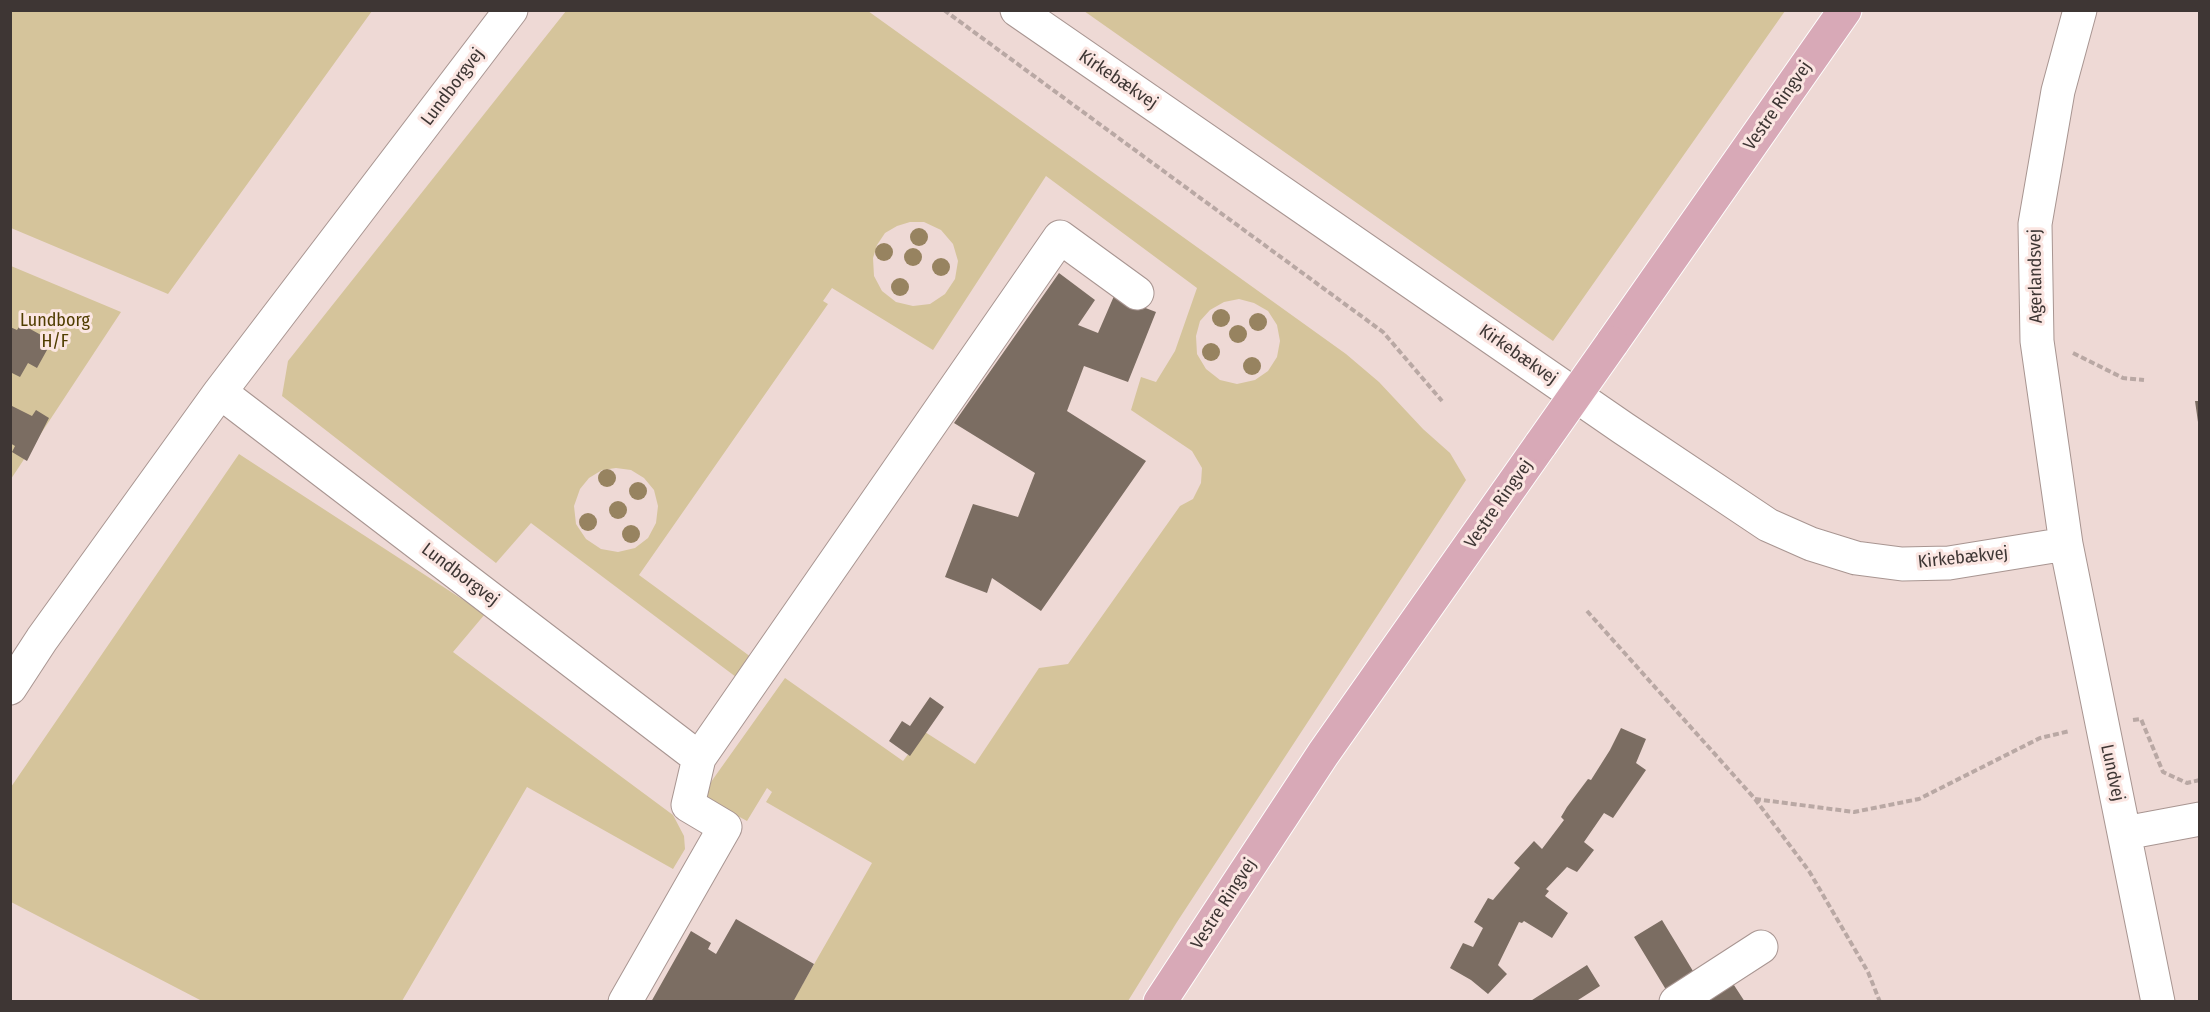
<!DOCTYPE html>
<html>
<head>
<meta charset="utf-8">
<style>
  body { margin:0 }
  #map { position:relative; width:2210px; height:1012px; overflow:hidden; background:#eed9d5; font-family:"Fira Sans Condensed",sans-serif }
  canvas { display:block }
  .frame { position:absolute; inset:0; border:12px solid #3e3634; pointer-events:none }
</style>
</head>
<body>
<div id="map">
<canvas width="2210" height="1012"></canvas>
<div class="frame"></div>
</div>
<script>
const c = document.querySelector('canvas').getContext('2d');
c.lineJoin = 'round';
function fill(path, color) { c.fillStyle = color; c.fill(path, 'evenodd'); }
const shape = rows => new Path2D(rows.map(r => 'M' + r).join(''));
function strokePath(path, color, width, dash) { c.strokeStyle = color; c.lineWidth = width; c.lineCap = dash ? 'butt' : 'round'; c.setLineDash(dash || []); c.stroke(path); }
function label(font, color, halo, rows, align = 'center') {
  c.font = font + ' "Fira Sans Condensed",sans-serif'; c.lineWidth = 6; c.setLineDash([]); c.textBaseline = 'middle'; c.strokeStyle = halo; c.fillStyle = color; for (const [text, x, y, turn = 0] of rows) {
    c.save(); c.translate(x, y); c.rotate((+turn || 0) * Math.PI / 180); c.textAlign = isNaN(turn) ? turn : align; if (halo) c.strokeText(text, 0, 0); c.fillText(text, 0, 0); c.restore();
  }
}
fill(shape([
  [10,11,11,10,372,11,168,294,11,228],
  [566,11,868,11,1346,354,1379,382,1423,429,1450,453,1466,480,1177,922,1128,1001,793,1001,872,863,766,802,772,792,767,788,747,821,701,796,785,678,903,761,925,732,975,764,1039,668,1068,664,1180,506,1193,499,1201,483,1202,468,1192,451,1131,410,1141,377,1156,382,1175,351,1197,288,1046,176,933,350,832,288,823,301,828,304,639,575,751,657,736,677,531,523,496,563,282,396,288,361],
  [910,222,924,222,941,230,953,244,958,261,955,279,945,294,930,304,913,306,896,302,882,291,874,276,873,258,877,245,885,233,897,226],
  [1239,299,1254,303,1268,311,1277,325,1280,341,1277,357,1268,371,1255,380,1237,384,1220,380,1206,369,1197,354,1196,336,1200,321,1210,310,1224,302],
  [616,468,631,470,644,478,654,490,658,506,656,523,648,538,635,548,618,552,601,549,586,539,576,524,574,506,580,489,589,478,602,470],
  [1084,11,1785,11,1553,341],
  [11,266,121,312,11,479],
  [239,454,485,614,453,652,673,815,684,836,685,849,673,869,527,787,402,1001,202,1001,11,902,11,787]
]), '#d5c49b');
fill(shape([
  [1059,273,1095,300,1078,325,1098,333,1114,296,1156,312,1128,382,1084,366,1067,411,1146,461,1041,611,992,578,987,593,945,577,973,504,1018,517,1035,473,954,423],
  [21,324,52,341,37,368,28,363,20,377,10,372,10,327,17,330],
  [2195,401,2200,401,2200,422,2198,422],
  [10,405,32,416,36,410,49,418,27,461,12,452,15,446,10,443],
  [930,697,944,707,910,756,889,741,902,721,910,726],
  [1621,728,1646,739,1636,763,1646,770,1613,818,1604,813,1584,842,1594,850,1577,872,1567,867,1546,889,1549,891,1545,896,1568,913,1552,938,1524,921,1522,923,1519,922,1498,965,1507,974,1488,994,1471,980,1450,968,1463,943,1473,947,1483,928,1474,922,1488,898,1493,900,1520,868,1514,863,1534,841,1542,849,1564,820,1561,817,1567,807,1588,779,1591,780,1610,750],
  [736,919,814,964,793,1002,651,1002,691,931,711,943,708,949,716,954],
  [1662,920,1696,976,1668,993,1634,937],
  [1587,965,1600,986,1575,1002,1529,1002],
  [1730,979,1745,1002,1697,1002]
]), '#7b6d62');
const minor = shape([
  [1017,10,1623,428,1768,525,1811,544,1856,558,1902,564,1949,563,2066,544],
  [2080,10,2058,91,2035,224,2037,341,2066,544,2158,1002],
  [220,392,699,758],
  [10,688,42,639,220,392,511,10],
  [2125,833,2200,819],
  [625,1002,725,827,688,805,699,758,1060,237,1137,293],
  [1676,1002,1761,947]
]);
const major = shape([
  [1612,343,1845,10],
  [1160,1002,1323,754,1541,444]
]);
strokePath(minor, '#a89591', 35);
strokePath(major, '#fff', 35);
strokePath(shape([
  [944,10,1383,332,1442,401],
  [2073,353,2123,378,2144,380],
  [1587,611,1755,799,1809,871,1868,972,1880,1002],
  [2133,720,2141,719,2163,772,2187,783,2200,780],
  [1755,799,1854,812,1919,799,2040,738,2070,731]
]), '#b9a8a4', 4, [6, 3]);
strokePath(minor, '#fff', 33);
strokePath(major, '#d8a9b7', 33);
const majorBridge = shape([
  [1541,444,1612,343]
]);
strokePath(majorBridge, '#fff', 35, []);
strokePath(majorBridge, '#d8a9b7', 33);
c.fillStyle = '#978360';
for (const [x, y] of [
  [919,237],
  [884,252],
  [913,257],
  [941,267],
  [900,287],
  [1221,318],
  [1258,322],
  [1238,334],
  [1211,352],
  [1252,366],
  [607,478],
  [638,491],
  [618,510],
  [588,522],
  [631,534]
]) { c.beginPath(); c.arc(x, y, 9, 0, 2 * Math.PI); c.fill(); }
label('18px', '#3e3634', '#fbe6e2', [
  ["Kirkebækvej",1118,80,34],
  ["Lundborgvej",453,87,-53],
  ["Vestre Ringvej",1778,106,-55],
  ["Agerlandsvej",2036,276,-91],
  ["Kirkebækvej",1518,355,35],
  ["Vestre Ringvej",1499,504,-55],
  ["Kirkebækvej",1963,558,-6],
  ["Lundborgvej",460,575,37],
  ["Lundvej",2112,773,78],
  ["Vestre Ringvej",1224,904,-57]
]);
label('18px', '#503d01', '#fbe6e2', [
  ["Lundborg",55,321],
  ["H/F",55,342]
]);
</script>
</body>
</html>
